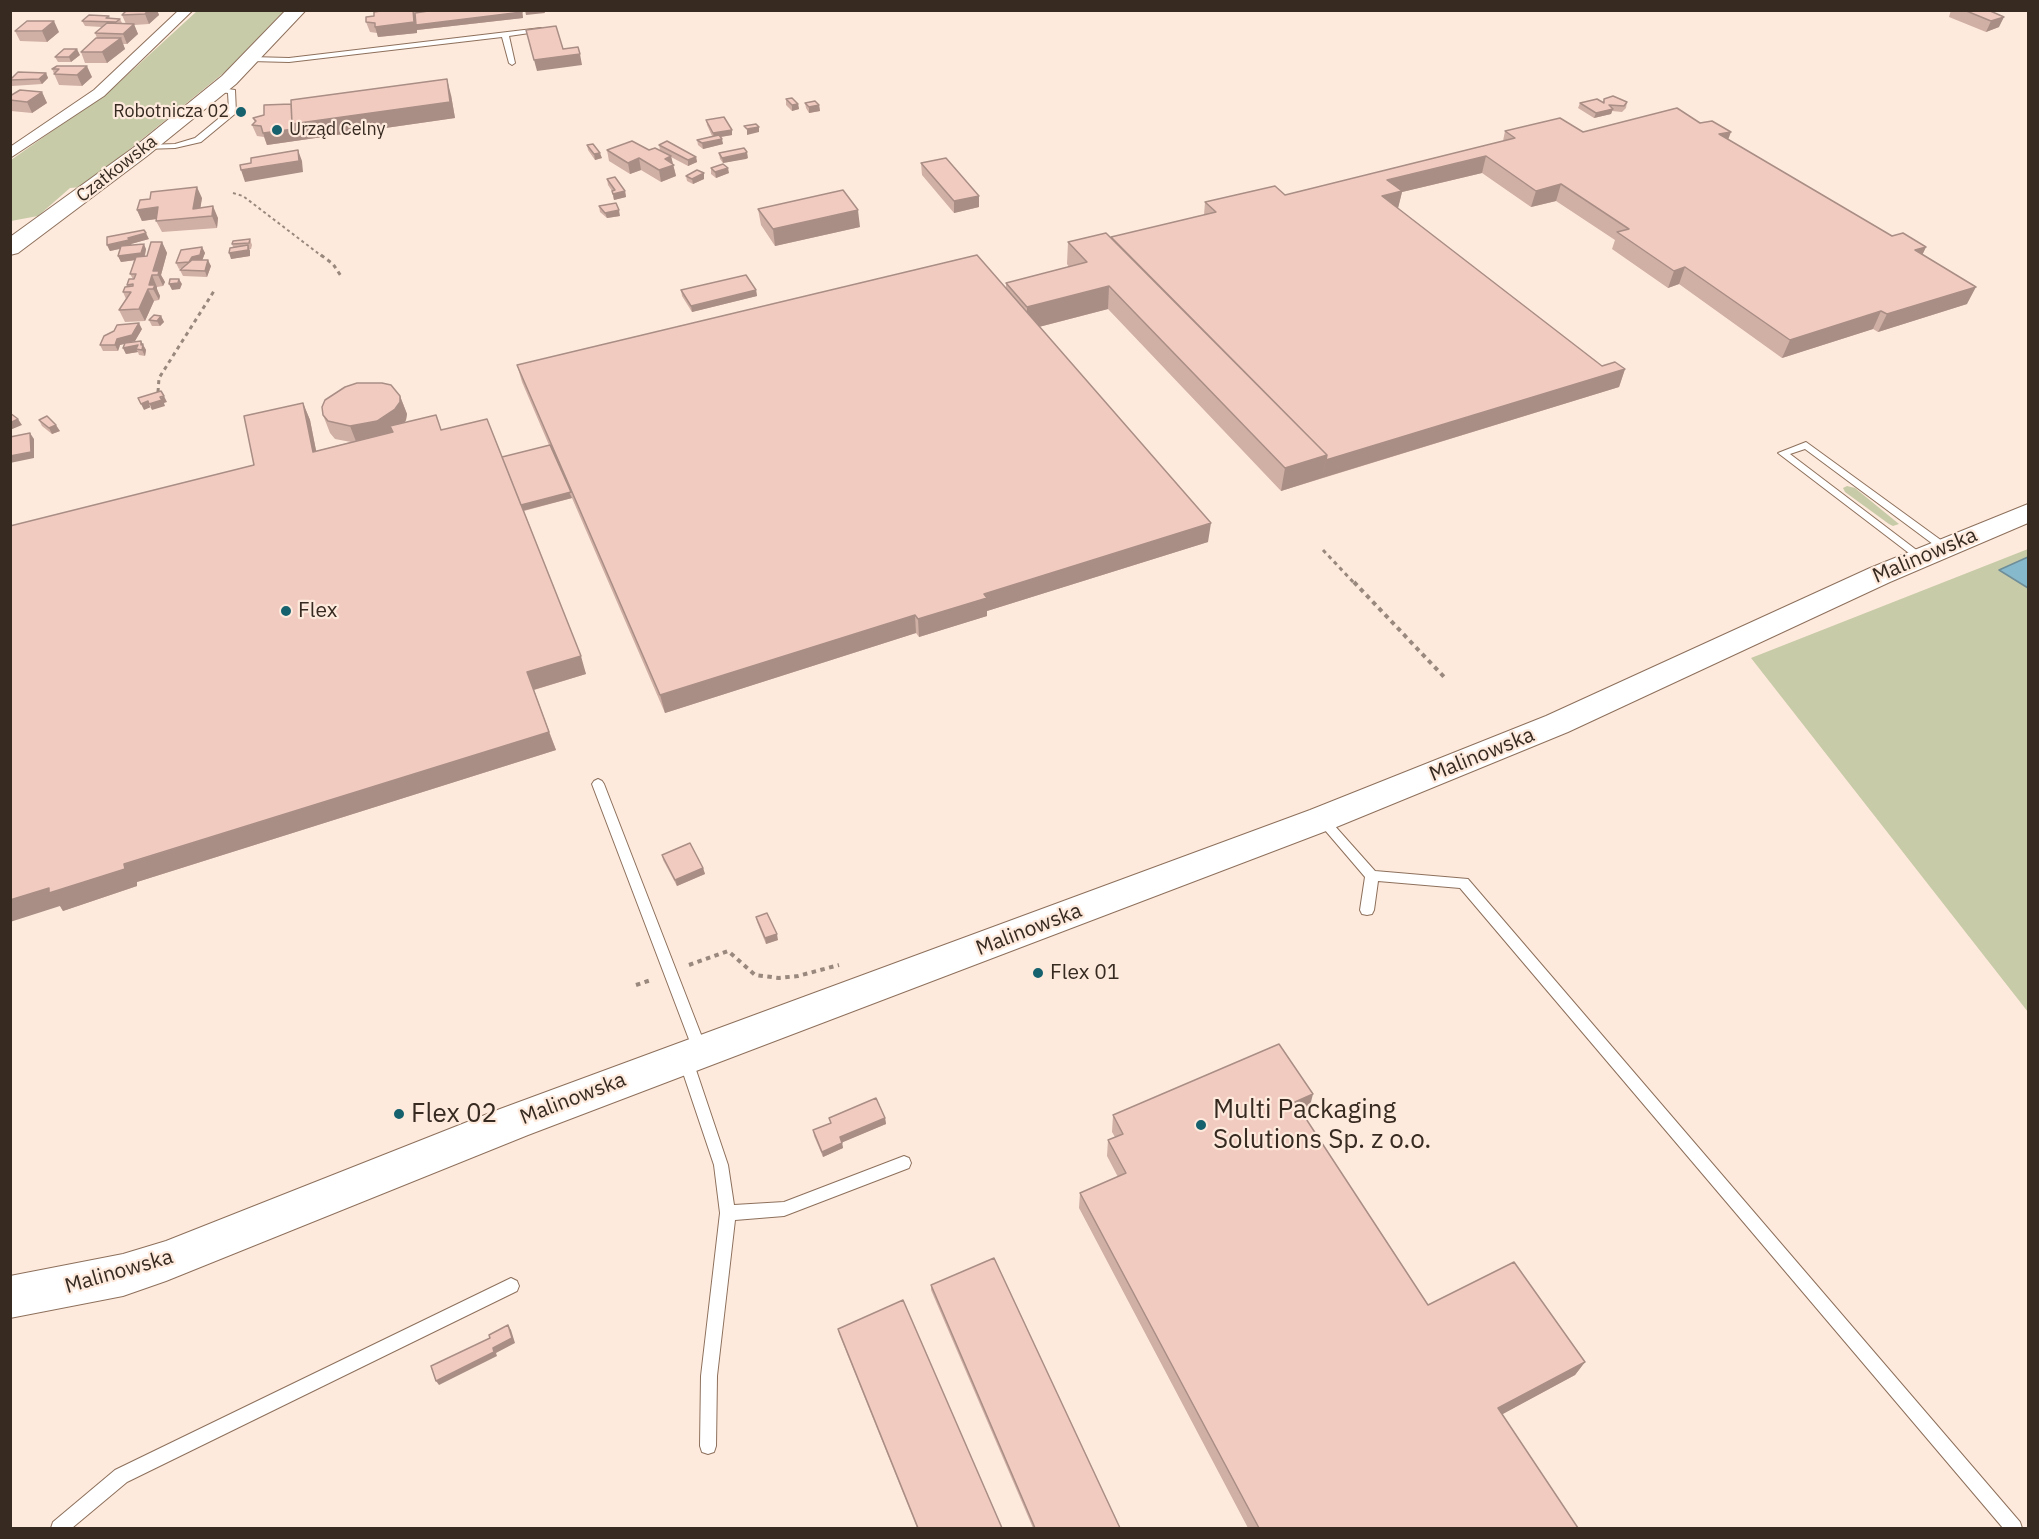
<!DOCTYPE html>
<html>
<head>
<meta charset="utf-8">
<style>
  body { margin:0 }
  #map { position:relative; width:2039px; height:1539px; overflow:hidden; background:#feeadc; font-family:"IBM Plex Sans",sans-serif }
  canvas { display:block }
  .frame { position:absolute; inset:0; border:12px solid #362a21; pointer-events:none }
</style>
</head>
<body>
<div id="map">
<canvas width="2039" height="1539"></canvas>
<div class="frame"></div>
</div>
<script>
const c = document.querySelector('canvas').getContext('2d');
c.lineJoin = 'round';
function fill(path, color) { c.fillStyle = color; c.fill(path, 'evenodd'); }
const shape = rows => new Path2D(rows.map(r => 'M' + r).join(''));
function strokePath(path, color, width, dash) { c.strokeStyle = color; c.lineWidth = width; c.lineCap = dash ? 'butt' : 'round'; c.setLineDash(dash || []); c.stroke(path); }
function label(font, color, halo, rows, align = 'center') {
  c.font = font + ' "IBM Plex Sans",sans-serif'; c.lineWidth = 4.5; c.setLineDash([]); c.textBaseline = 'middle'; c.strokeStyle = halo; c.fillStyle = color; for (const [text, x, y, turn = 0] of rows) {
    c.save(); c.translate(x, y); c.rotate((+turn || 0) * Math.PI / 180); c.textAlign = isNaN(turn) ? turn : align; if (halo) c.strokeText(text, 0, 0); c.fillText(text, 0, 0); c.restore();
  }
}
fill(shape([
  [197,11,284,11,226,71,83,187,70,188,38,216,11,221,11,160,112,89],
  [1847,486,1855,488,1899,524,1893,526,1889,524,1845,492,1843,488],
  [2028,549,2028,1012,1751,658]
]), '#c8cba8');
const water = shape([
  [2028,557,2028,588,1999,570,2028,557]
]);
fill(water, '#86b9cc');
strokePath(water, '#6e8e99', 1.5);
const lane = shape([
  [541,28,544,30,543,31,509,36,515,63,512,65,509,63,502,37,289,62,251,61,248,59,251,57,289,58,541,28],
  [214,87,235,90,236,113,201,142,175,148,144,149,143,147,147,145,175,144,195,138,229,110,228,93,214,91,214,87],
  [1806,442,1949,546,1950,548,1949,550,1941,550,1805,449,1790,454,1927,558,1926,560,1918,560,1778,453,1806,442],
  [598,779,602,781,604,784,707,1050,705,1054,700,1056,695,1054,693,1050,592,784,594,781,598,779],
  [1322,814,1326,816,1375,871,1468,879,2020,1522,2022,1528,2003,1528,1460,888,1378,881,1374,910,1372,914,1367,915,1362,914,1360,910,1365,877,1318,822,1316,819,1318,816,1322,814],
  [685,1052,690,1054,692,1058,728,1165,734,1205,784,1202,904,1156,909,1158,911,1163,909,1168,784,1216,735,1220,717,1376,716,1446,714,1452,708,1454,702,1452,700,1446,701,1376,720,1213,714,1165,678,1058,680,1054,685,1052],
  [511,1278,517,1281,519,1286,517,1291,127,1482,72,1528,51,1528,53,1522,115,1470,511,1278]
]);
const street = shape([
  [179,10,193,10,104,96,10,158,10,147,94,90,179,10]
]);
const secondary = shape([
  [286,10,306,10,236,84,147,156,18,253,10,255,10,237,133,148,222,76,286,10],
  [2028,504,2028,523,1890,582,1568,732,1334,828,528,1135,166,1281,123,1296,10,1318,10,1276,123,1254,166,1241,500,1109,1310,810,1546,716,1870,568,2028,504]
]);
strokePath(lane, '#8d705c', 2);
strokePath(street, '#8d705c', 2);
strokePath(secondary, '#8d705c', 2);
strokePath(shape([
  [233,193,243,196,323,257]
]), '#98887d', 2, [3, 3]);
strokePath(shape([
  [321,255,333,264,341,276],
  [158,392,159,378,214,291],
  [1323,550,1355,584]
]), '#98887d', 3, [4, 4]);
strokePath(shape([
  [1354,582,1446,679],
  [689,965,728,951,755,975,779,978,798,976,839,965],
  [636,985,651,980]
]), '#98887d', 4, [4.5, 4.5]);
fill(lane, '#fff');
fill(street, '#fff');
fill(secondary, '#fff');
fill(shape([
  [102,10,118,10,117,12],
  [127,10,157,10,159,15,149,24,134,25,138,34,127,44,123,44,125,49,107,63,85,63,81,52,97,38,95,33,102,27,85,26,82,21,109,16,110,18,120,19,122,23,126,24,122,15],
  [414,10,415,13,522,10,523,18,417,30,417,33,378,37,377,33,370,32,366,22],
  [1951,10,1988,10,1999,27,1986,32,1949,17],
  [15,31,59,32,47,42,20,41],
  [80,55,71,62,58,62,55,57],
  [57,66,92,77,82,86,59,85,52,69],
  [46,73,48,78,42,84,12,86,10,83,10,79],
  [42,92,47,103,32,113,11,111,10,96],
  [451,95,455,118,267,145,264,137,257,136,252,125,255,123,253,118,264,115],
  [786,99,798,104,799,109,792,111,786,105],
  [1604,99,1627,102,1626,108,1622,112,1612,111,1611,114,1594,118,1578,108,1580,103,1603,102],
  [805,103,819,105,820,111,809,113,806,108],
  [706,120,732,135,721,137,723,144,703,149,698,145,697,140,712,136,707,125],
  [1700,123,1892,236,1926,247,1922,255,1967,304,1878,332,1873,329,1782,358,1679,284,1668,288,1612,249,1615,240,1556,201,1531,207,1482,173,1402,192,1398,208,1602,366,1625,369,1619,387,1281,491,1108,309,1039,327,1208,542,987,611,987,616,919,637,916,633,665,713,572,498,524,511,586,674,534,690,556,750,137,882,137,886,63,911,60,906,254,465,303,403,310,420,316,451,351,442,335,439,330,433,323,415,400,396,407,414,406,420,405,422,441,430,503,458,549,445,522,382,517,365,1006,289,1006,283,1069,267,1067,264,1068,242,1111,237,1204,215,1205,202,1285,195,1503,141,1505,131,1583,132],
  [587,145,602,158,595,160,588,150],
  [659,145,696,157,697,162,688,166,671,157,676,176,661,182,641,170,630,174,609,161,607,150,660,150],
  [719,153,748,158,723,163,720,159],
  [921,163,979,196,979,207,954,213,922,175],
  [711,168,729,173,716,178,711,174],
  [704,173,704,179,693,184,687,181,686,176],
  [607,179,625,191,626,197,614,200,612,191,608,185],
  [202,198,200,208,218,218,217,228,162,232,156,221,157,219,142,221,137,210],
  [599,206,620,216,607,218,600,212],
  [758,209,860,227,775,246,761,225],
  [107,237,149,239,131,244,132,245,146,249,145,256,147,256,162,242,167,253,161,275,165,282,163,286,157,287,157,289,160,296,159,300,154,301,145,321,125,322,119,310,126,299,123,292,128,287,127,285,133,279,130,274,134,260,121,262,118,256,120,249,110,251,107,245],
  [250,239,252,245,251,249,249,249,250,251,250,256,231,259,233,247,232,244],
  [202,247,205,253,202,260,211,266,207,277,183,276,180,270,182,268,179,269,176,263],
  [681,290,756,290,757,296,692,312,682,296],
  [161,316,164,322,160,326,152,326,149,320],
  [142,329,135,341,130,343,141,341,146,350,145,356,139,355,138,352,126,354,123,348,124,344,120,345,118,351,103,351,100,345],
  [39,420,60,431,52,434,42,426],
  [662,855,703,868,705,874,677,886,663,860],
  [756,917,778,940,766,944,757,922],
  [1309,1110,1302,1113,1428,1305,1585,1362,1575,1375,1502,1414,1578,1528,1248,1528,1079,1208,1080,1193,1118,1177,1107,1156,1108,1140,1115,1137,1112,1132,1113,1115],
  [829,1118,885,1118,886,1124,842,1142,843,1148,823,1157,814,1136,813,1130,831,1123],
  [931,1285,1120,1528,1033,1528,931,1290],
  [838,1329,1002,1528,917,1528,839,1334]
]), '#d0afa5');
fill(shape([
  [148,10,157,10,159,15,149,24,145,14],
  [413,10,416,18,522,10,523,18,417,30,417,33,378,37,375,27],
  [525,10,544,10,545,13,526,15],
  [2004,17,1999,27,1986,32,1991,21],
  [54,21,59,32,47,42,42,31],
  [134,24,138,34,127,44,123,34],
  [121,38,125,49,107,63,102,52],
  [77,49,80,55,71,62,69,57],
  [580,54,582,65,537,71,534,60],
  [87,66,92,77,82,86,77,75],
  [46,73,48,78,42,84,39,79],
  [447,79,451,95,455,118,267,145,263,133,292,124],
  [42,92,47,103,32,113,27,102],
  [798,104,799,109,792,111,792,105],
  [819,105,820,111,809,113,809,107],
  [1613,109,1611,114,1594,118,1596,113],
  [759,127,759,132,747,135,747,129],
  [732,130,732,135,714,138,713,133],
  [1731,132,1725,148,1719,134],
  [722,139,723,144,703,149,702,143],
  [298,150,302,161,303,172,245,182,241,170],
  [747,152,748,158,746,159,723,163,722,158],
  [600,153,602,158,595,160,594,154],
  [671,156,676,176,661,182,659,170,665,159],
  [1486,156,1482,173,1402,192,1398,208,1378,213,1387,180],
  [696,157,697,162,688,166,688,160],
  [639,158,641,170,630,174,628,163],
  [728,168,729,173,716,178,715,172],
  [704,173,704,179,693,184,692,179],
  [1561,184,1556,201,1531,207,1536,191],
  [197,187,202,198,199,217,193,209],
  [625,191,626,197,614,200,613,194],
  [979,196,979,207,954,213,954,201],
  [213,206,218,218,217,228,212,216],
  [158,207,163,218,142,221,137,210],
  [619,210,620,216,607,218,605,213],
  [858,210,860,227,775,246,773,229],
  [146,233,149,239,131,244,128,238],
  [129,240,132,246,110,251,107,245],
  [162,242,167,253,161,275,165,282,163,286,158,275,153,271],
  [144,244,146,249,144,259,121,262,118,256],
  [248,245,250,251,250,256,231,259,229,253],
  [202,247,205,253,202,261,192,268,189,262,192,257],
  [1926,247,1918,264,1915,250],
  [208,260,211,266,207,277,205,271],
  [1685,267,1679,284,1668,288,1674,271],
  [152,275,157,287,157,289,160,296,159,300,153,289,149,285],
  [179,279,182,284,180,289,172,290,169,284],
  [1109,286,1108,309,1027,330,1027,307],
  [1976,287,1967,304,1878,332,1887,314],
  [148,289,154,301,145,321,139,309],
  [756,290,757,296,692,312,691,306],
  [1881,311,1873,329,1782,358,1790,340],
  [161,316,164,322,160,326,157,321],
  [139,323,142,329,135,341,120,345,118,351,115,345,117,339],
  [141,341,146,350,145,356,142,350,141,345],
  [138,345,136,349,138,352,126,354,123,348],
  [1625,369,1619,387,1322,478,1326,460],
  [164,396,167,402,164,403,165,406,152,410,149,404],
  [400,396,407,414,406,420,401,427,383,439,357,444,350,426],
  [148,401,151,407,144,410,141,404],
  [303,403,310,420,320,470,313,452],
  [18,419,22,425,10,430,10,423],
  [56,425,60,431,52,434,49,428],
  [30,433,34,439,34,458,10,463,10,456],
  [1327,455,1322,478,1281,491,1285,468],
  [569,492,572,498,522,511,520,505],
  [1211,523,1208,542,987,611,987,616,919,637,918,619,984,594],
  [915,615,916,633,665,713,660,695],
  [581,656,586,674,533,690,527,672],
  [549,732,556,750,137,882,137,886,63,911,60,906,10,922,10,900],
  [703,868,705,874,677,886,675,880],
  [777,934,778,940,766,944,765,938],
  [1313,1094,1309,1110,1290,1118,1295,1102],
  [885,1118,886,1124,841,1143,840,1137],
  [842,1143,843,1148,823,1157,822,1152],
  [508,1325,511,1330,515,1343,496,1353,497,1356,439,1385,436,1381,493,1348],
  [1585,1362,1575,1375,1490,1421,1498,1408]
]), '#a98e86');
const building = shape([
  [127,10,148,10,145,14,122,15,127,10],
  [387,10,413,10,414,22,375,27,375,23,366,22,366,17,374,16,374,12,387,10],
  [435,10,522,10,522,12,416,25,415,13,435,10],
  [1964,10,1988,10,2004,17,1991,21,1964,10],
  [89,15,109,16,106,18,120,19,116,22,82,21,89,15],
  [27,21,54,21,42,31,15,31,27,21],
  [107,23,134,24,123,34,95,33,107,23],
  [556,26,563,49,578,47,580,54,534,60,526,30,556,26],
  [96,38,121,38,102,52,81,52,96,38],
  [64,49,77,49,69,57,55,57,64,49],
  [57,66,87,66,77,75,54,74,59,69,52,69,57,66],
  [18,72,46,73,39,79,10,80,18,72],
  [447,79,450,102,292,124,291,100,447,79],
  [20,90,42,92,27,102,10,100,10,96,20,90],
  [1613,96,1627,102,1624,106,1609,105,1613,109,1596,113,1580,103,1597,99,1604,103,1604,99,1613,96],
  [792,98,798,104,792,105,786,99,792,98],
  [815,101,819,105,809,107,805,103,815,101],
  [291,104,292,124,294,129,263,133,261,126,252,125,256,121,253,118,264,115,264,105,291,104],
  [1677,108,1700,123,1712,121,1731,132,1719,134,1892,236,1903,233,1926,247,1915,250,1976,287,1887,314,1881,311,1790,340,1685,267,1674,271,1617,232,1629,229,1561,184,1536,191,1486,156,1387,180,1402,191,1382,196,1602,366,1615,362,1625,369,1326,460,1327,455,1111,237,1216,212,1205,202,1275,186,1285,195,1515,138,1505,131,1560,118,1583,132,1677,108],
  [724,117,732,130,713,133,706,120,724,117],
  [756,124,759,127,747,129,744,126,756,124],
  [719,135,722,139,702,143,697,140,719,135],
  [632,141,649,150,655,148,671,156,665,159,674,165,659,170,639,158,628,163,607,150,632,141],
  [667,141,696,157,688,160,659,145,667,141],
  [593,144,600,153,594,154,587,145,593,144],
  [744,148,747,152,745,153,722,158,719,153,744,148],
  [298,150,299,161,241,170,240,165,251,163,251,158,298,150],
  [946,158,979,196,954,201,921,163,946,158],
  [723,164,728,168,715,172,711,168,723,164],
  [697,170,704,173,692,179,686,176,697,170],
  [615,177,625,191,613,194,612,191,615,190,607,179,615,177],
  [197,187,193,209,213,206,212,216,156,221,158,207,137,210,140,200,150,199,151,192,197,187],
  [843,190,858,210,773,229,758,209,843,190],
  [616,203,619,210,605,213,599,206,616,203],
  [144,230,146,233,128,238,129,240,107,245,107,237,144,230],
  [1106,233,1327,455,1285,468,1109,286,1027,307,1006,283,1087,262,1068,242,1106,233],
  [250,239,249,243,232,244,233,241,250,239],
  [151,242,162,242,153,271,159,271,158,275,152,275,149,285,155,285,153,289,148,289,139,309,119,310,131,292,123,292,125,287,133,286,133,284,127,285,129,279,134,279,136,274,130,274,136,257,147,256,151,242],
  [144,244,141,253,118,256,121,246,144,244],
  [248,245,248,250,229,253,230,248,248,245],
  [202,247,200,255,192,257,189,262,176,263,181,250,202,247],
  [977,255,1211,523,984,594,987,598,918,619,915,615,660,695,517,365,977,255],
  [192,260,208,260,205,271,180,270,192,260],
  [746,275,756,290,691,306,681,290,746,275],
  [170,279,179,279,178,283,169,284,170,279],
  [154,315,161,316,157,321,149,320,154,315],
  [139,323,132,335,117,339,115,345,100,345,104,336,114,331,117,325,139,323],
  [141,341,141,345,143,344,142,350,136,349,138,345,123,348,125,343,141,341],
  [357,383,382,383,391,385,400,396,400,402,395,409,377,421,350,426,328,421,323,415,322,407,325,400,345,387,357,383],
  [161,391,164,396,160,397,162,400,149,404,148,401,141,404,138,398,161,391],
  [303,403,313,452,393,432,390,426,436,415,441,430,487,419,581,656,527,672,549,732,124,864,125,869,49,893,49,888,10,900,10,526,254,465,244,416,303,403],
  [10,413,18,419,10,423,10,413],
  [47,416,56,425,49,428,39,420,47,416],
  [30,433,31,452,10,456,10,437,30,433],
  [550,445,571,492,521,505,502,457,550,445],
  [690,843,703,868,675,880,662,855,690,843],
  [767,913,777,934,765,938,756,917,767,913],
  [1279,1044,1313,1094,1295,1102,1428,1305,1514,1262,1585,1362,1498,1408,1578,1528,1259,1528,1080,1193,1126,1173,1108,1140,1123,1134,1113,1115,1279,1044],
  [876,1098,885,1118,840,1137,842,1143,822,1152,813,1130,831,1123,829,1118,876,1098],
  [994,1258,1120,1528,1035,1528,931,1285,994,1258],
  [903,1300,1002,1528,918,1528,838,1329,903,1300],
  [508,1325,512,1338,493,1348,494,1352,436,1381,431,1366,490,1338,489,1335,508,1325]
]);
fill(building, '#f2cbc0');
strokePath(building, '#a98e86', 1.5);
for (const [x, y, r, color] of [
  [241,112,6,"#16616e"],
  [277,130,6,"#16616e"],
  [286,611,6,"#16616e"],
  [1038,973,6,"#16616e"],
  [399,1114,6,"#16616e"],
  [1201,1125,6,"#16616e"]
]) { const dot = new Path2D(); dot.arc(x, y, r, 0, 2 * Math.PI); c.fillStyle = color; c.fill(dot); strokePath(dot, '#feeadc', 2); }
label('18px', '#362a21', '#feeadc', [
  ["Robotnicza 02",229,112],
  ["Urząd Celny",289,130,"left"]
], 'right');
label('18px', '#362a21', '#feeadc', [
  ["Czatkowska",117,169,-38]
]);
label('21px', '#362a21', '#feeadc', [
  ["Malinowska",1925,556,-23],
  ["Malinowska",1482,755,-22],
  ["Malinowska",1029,930,-21],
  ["Malinowska",573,1099,-21],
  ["Malinowska",119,1272,-16]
]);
label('21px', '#362a21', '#feeadc', [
  ["Flex",298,611],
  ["Flex 01",1050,973]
], 'left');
label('26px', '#362a21', '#feeadc', [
  ["Multi Packaging",1213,1110],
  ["Solutions Sp. z o.o.",1213,1140],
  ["Flex 02",411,1114]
], 'left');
</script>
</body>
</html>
